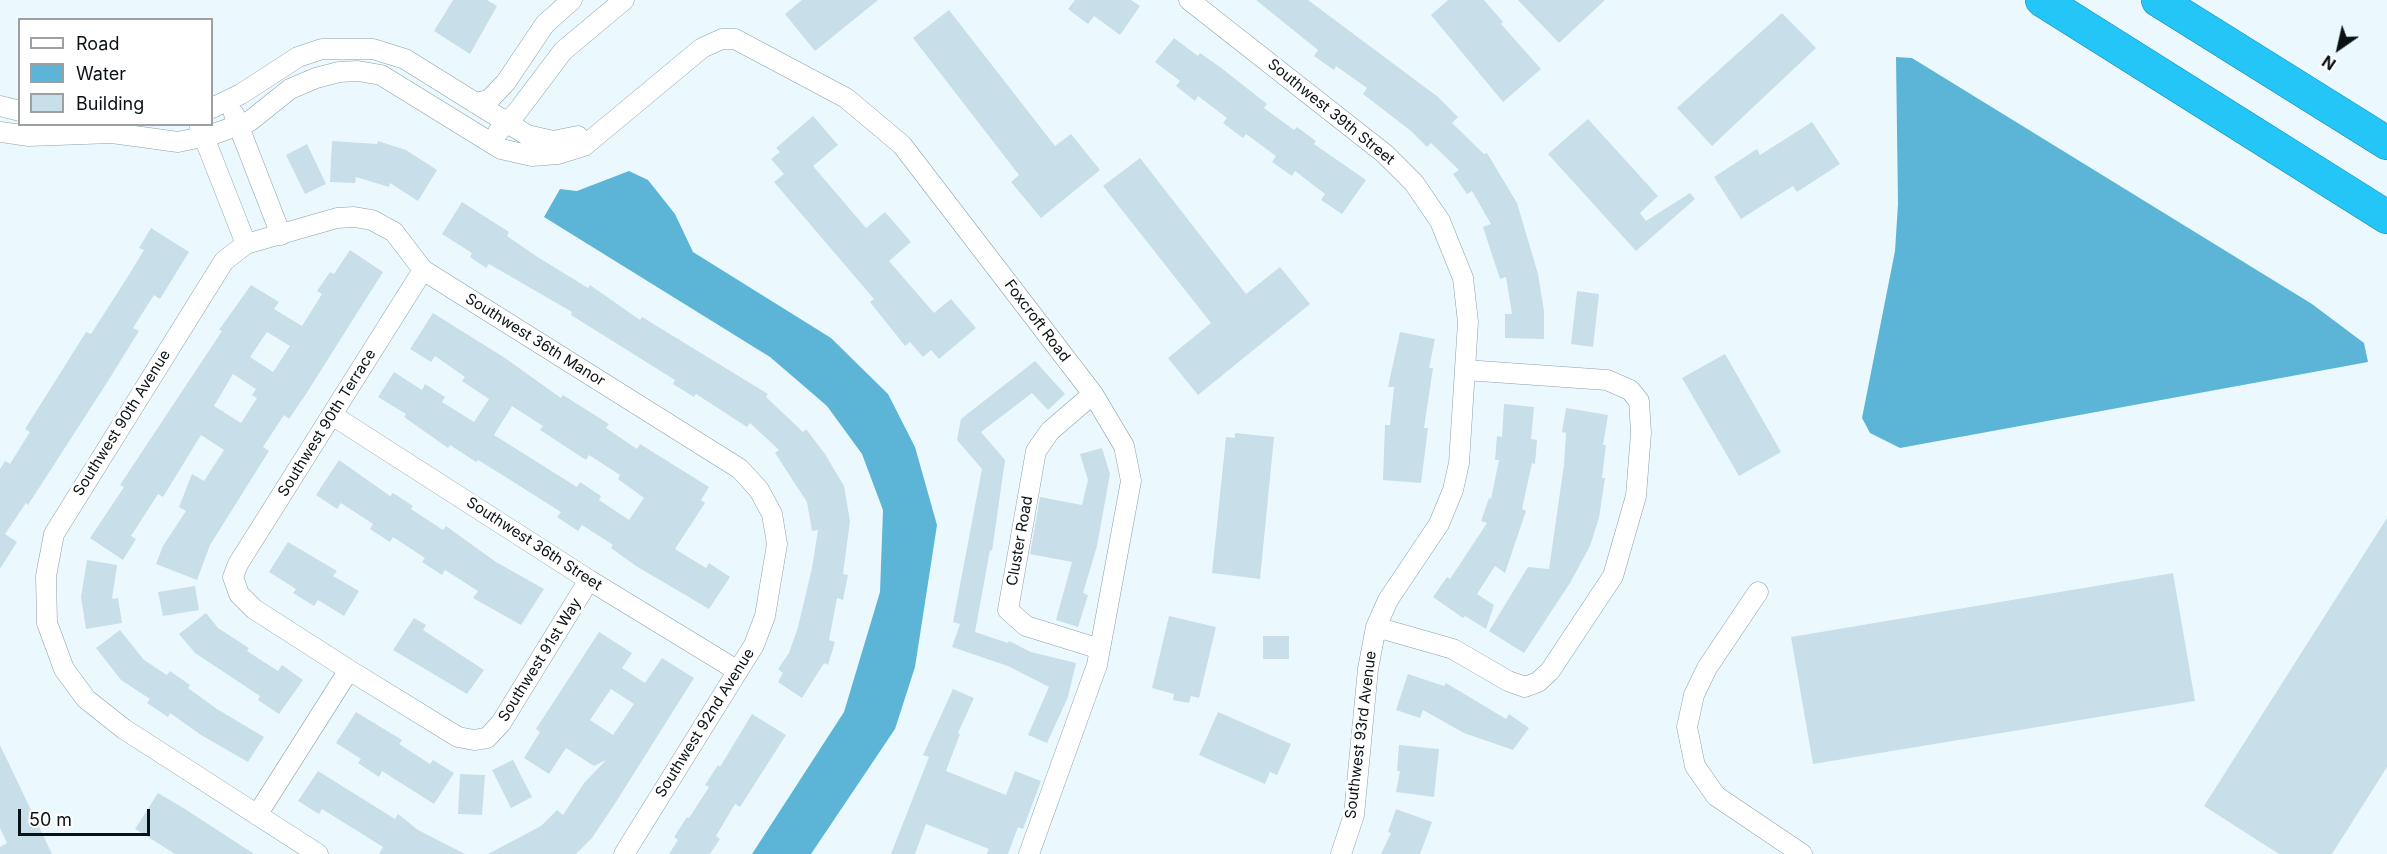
<!DOCTYPE html>
<html>
<head>
<meta charset="utf-8">
<style>
  body { margin:0 }
  #map { position:relative; width:2387px; height:854px; overflow:hidden; background:#ebf9ff; font-family:Inter,sans-serif }
  canvas { display:block }
  .legend { position:absolute; left:18px; top:18px; width:195px; height:108px; box-sizing:border-box; background:#fff; border:2px solid #9da0a1; margin:0; padding:8px 10px; list-style:none; font-size:18px; color:#0a1215 }
  .legend li { display:flex; align-items:center; gap:12px; height:30px }
  .legend b { width:30px; border:2px solid #9da0a1 }
  .north { position:absolute; left:2309px; top:18px; width:60px; height:60px; -webkit-text-stroke:4px #fff; paint-order:stroke; rotate:214deg; font-size:16px; font-weight:700; line-height:24px; text-align:center; color:#0a1215 }
  .north::after { content:''; display:block; margin:auto; width:21px; height:27px; background:#0a1215; clip-path:polygon(50% 0,100% 100%,50% 72%,0 100%) }
  .scale { position:absolute; left:18px; top:809px; width:132px; height:27px; box-sizing:border-box; border:3px solid #0a1215; border-top:0; padding-left:8px; font-size:18px; line-height:21px; white-space:nowrap; color:#0a1215; -webkit-text-stroke:4px #fff; paint-order:stroke }
</style>
</head>
<body>
<div id="map">
<canvas width="2387" height="854"></canvas>
<ul class="legend">
<li><b style="height:8px;background:#fff"></b>Road</li>
<li><b style="height:16px;background:#5cb5d7"></b>Water</li>
<li><b style="height:16px;background:#c8dee8"></b>Building</li>
</ul>
<div class="north">N</div>
<div class="scale">50 m</div>
</div>
<script>
const c = document.querySelector('canvas').getContext('2d');
c.lineJoin = 'round';
function fill(path, color) { c.fillStyle = color; c.fill(path, 'evenodd'); }
const shape = rows => new Path2D(rows.map(r => 'M' + r).join(''));
function strokePath(path, color, width, dash) { c.strokeStyle = color; c.lineWidth = width; c.lineCap = dash ? 'butt' : 'round'; c.setLineDash(dash || []); c.stroke(path); }
function label(font, color, halo, rows, align = 'center') {
  c.font = font + ' Inter,sans-serif'; c.lineWidth = 6; c.setLineDash([]); c.textBaseline = 'middle'; c.strokeStyle = halo; c.fillStyle = color; for (const [text, x, y, turn = 0] of rows) {
    c.save(); c.translate(x, y); c.rotate((+turn || 0) * Math.PI / 180); c.textAlign = isNaN(turn) ? turn : align; if (halo) c.strokeText(text, 0, 0); c.fillText(text, 0, 0); c.restore();
  }
}
fill(shape([
  [1896,57,1912,58,2312,304,2364,343,2368,362,1900,448,1870,433,1862,418,1895,251,1898,204],
  [629,171,648,180,675,214,693,252,831,338,888,394,915,447,937,525,915,667,895,729,811,854,752,854,844,712,880,592,883,510,862,454,827,406,770,357,544,217,560,189,577,191]
]), '#5cb5d7');
fill(shape([
  [453,0,487,0,497,6,470,54,434,31],
  [802,0,878,0,815,51,785,14],
  [1075,0,1131,0,1140,6,1120,35,1094,16,1088,24,1068,9],
  [1256,0,1308,0,1438,97,1458,117,1452,123,1484,154,1487,153,1517,203,1538,274,1544,311,1544,339,1505,338,1505,314,1512,314,1506,277,1500,279,1483,227,1491,224,1472,191,1467,194,1453,174,1459,170,1431,143,1427,147,1411,131,1363,94,1367,88,1336,66,1334,70,1314,56,1318,50],
  [1448,0,1484,0,1503,22,1501,24,1541,69,1503,102,1431,15],
  [1518,0,1605,0,1559,43],
  [949,10,1055,146,1071,134,1100,170,1041,218,1011,182,1019,175,913,38],
  [1782,13,1816,48,1712,146,1677,108],
  [1174,38,1198,56,1200,53,1220,67,1267,104,1264,108,1294,130,1297,127,1316,141,1314,144,1366,180,1342,214,1321,200,1325,194,1295,171,1292,176,1272,162,1276,156,1246,134,1243,138,1223,123,1227,118,1198,96,1195,101,1176,86,1180,81,1155,62],
  [813,116,838,145,813,166,866,228,885,212,911,242,889,261,934,313,951,299,976,328,939,359,931,350,923,357,910,342,905,346,870,302,874,299,774,182,784,174,771,159,780,152,776,148],
  [1588,119,1658,196,1640,213,1646,221,1690,193,1695,199,1636,251,1548,154],
  [1812,122,1840,164,1797,192,1793,186,1741,219,1714,177,1757,149,1760,155],
  [332,141,377,144,378,141,406,150,437,170,418,201,390,183,389,187,356,177,355,183,330,182],
  [307,144,326,184,305,194,286,155],
  [1140,158,1246,294,1280,267,1310,304,1198,395,1168,358,1211,323,1103,186],
  [462,202,509,232,507,236,536,256,588,288,590,285,640,320,642,317,768,394,766,397,803,432,806,429,825,454,844,486,850,521,843,574,848,575,843,600,837,598,829,640,835,642,828,665,824,663,802,698,778,682,783,673,778,669,789,653,798,627,812,568,818,530,812,531,807,502,775,453,779,450,750,423,747,427,696,394,694,397,673,384,675,380,571,315,572,312,489,264,486,268,470,257,472,253,442,234],
  [151,228,189,252,160,299,154,295,133,328,139,331,108,381,28,505,26,503,5,534,17,542,0,569,0,469,5,461,10,464,30,432,25,429,54,383,86,332,91,334,127,278,144,250,139,248],
  [350,250,383,272,306,394,289,419,284,415,263,447,269,451,210,545,197,580,156,564,163,546,186,511,179,507,192,474,204,481,224,450,201,435,163,497,158,494,131,536,136,539,123,560,90,538,124,487,120,485,222,331,219,330,251,285,279,302,274,309,302,326,322,294,317,291,330,272,334,274],
  [267,332,290,346,273,372,250,357],
  [233,374,256,389,252,395,257,398,241,423,214,406],
  [1577,291,1599,294,1593,347,1571,344],
  [433,313,505,358,561,398,563,395,609,424,606,428,637,449,640,444,709,487,701,500,705,503,675,549,706,568,709,563,730,577,709,609,636,566,611,548,613,545,582,525,578,531,557,517,561,512,504,476,478,460,476,462,450,445,448,448,404,417,406,414,378,397,394,372,422,390,425,384,445,397,442,402,474,422,489,399,462,381,465,377,435,356,431,362,410,349],
  [512,406,543,426,540,430,586,460,589,455,620,475,618,479,644,498,629,520,599,500,601,496,580,482,577,487,494,435],
  [1400,332,1435,339,1429,368,1433,368,1424,428,1428,428,1421,483,1383,480,1385,425,1390,425,1394,387,1388,387],
  [1725,354,1781,452,1739,476,1682,378],
  [1035,361,1065,394,1048,410,1032,393,981,432,1005,460,992,551,990,550,975,632,1008,643,1009,641,1031,652,1076,663,1068,697,1047,743,1028,735,1049,687,1008,666,952,647,960,624,953,622,982,469,957,440,961,419],
  [1504,404,1534,407,1531,439,1537,440,1535,464,1532,463,1522,509,1526,511,1505,573,1495,566,1477,594,1494,605,1486,629,1465,616,1463,618,1433,597,1447,577,1450,579,1487,523,1481,521,1489,498,1491,499,1499,460,1495,460,1497,436,1502,437],
  [1566,408,1608,415,1603,445,1606,445,1602,478,1605,478,1599,518,1590,546,1570,583,1524,653,1489,631,1528,567,1549,569,1564,465,1566,433,1562,432],
  [1235,433,1274,437,1260,579,1212,573,1226,437,1235,438],
  [1102,448,1110,474,1097,546,1083,593,1088,595,1078,627,1056,620,1072,562,1030,554,1040,497,1082,505,1088,480,1080,454],
  [339,460,390,496,393,493,413,506,411,509,443,530,446,526,496,562,544,589,521,625,473,598,478,591,445,570,442,575,422,562,425,558,393,537,390,542,370,529,373,524,341,503,337,509,316,495],
  [2387,518,2387,767,2332,854,2279,854,2204,806],
  [288,542,337,571,333,576,359,591,344,616,318,600,314,606,293,593,296,589,269,572],
  [87,560,117,565,112,599,118,598,122,623,86,629,81,597],
  [2173,573,2195,701,1813,764,1791,637],
  [195,586,199,610,163,616,158,592],
  [206,613,218,628,249,648,247,651,278,671,282,665,303,680,279,714,258,700,260,696,195,653,179,634],
  [1169,616,1216,627,1199,698,1191,696,1189,703,1173,700,1174,694,1152,688],
  [414,618,426,625,423,630,484,670,467,694,393,650],
  [120,630,144,660,167,675,170,671,190,685,188,688,217,709,264,737,248,762,201,735,170,713,168,717,147,703,150,699,121,680,96,648],
  [599,632,632,653,622,668,645,683,662,658,694,678,616,802,592,838,576,854,488,854,541,826,557,810,563,815,584,783,606,760,594,766,566,748,549,774,524,758,540,732,536,729],
  [611,689,634,704,613,735,590,720],
  [1263,636,1289,636,1289,659,1263,659],
  [1408,674,1444,686,1446,683,1506,719,1509,714,1529,728,1513,750,1464,733,1423,710,1420,718,1396,710],
  [953,689,974,698,958,733,960,734,946,771,1006,795,1015,771,1041,781,1023,829,1018,827,1008,854,987,854,989,849,926,824,915,854,891,854,929,757,923,755],
  [356,712,402,740,399,744,430,764,433,760,454,773,434,804,382,771,379,777,358,763,361,759,336,743],
  [1218,712,1291,744,1277,775,1270,772,1265,784,1199,755],
  [752,714,786,735,740,807,735,804,716,836,720,839,710,854,669,854,678,840,674,837,687,817,689,818,709,787,705,785,718,765,720,767],
  [0,745,52,854,0,854,0,847,7,843,0,828],
  [1399,745,1439,749,1434,797,1396,792,1400,771,1397,771],
  [513,760,532,797,511,808,492,770],
  [318,771,395,819,398,814,418,830,465,854,379,854,383,847,322,809,319,814,298,801],
  [460,774,485,775,482,815,458,814],
  [158,793,185,809,254,854,175,854,156,842,135,829],
  [1396,809,1432,822,1420,854,1381,854,1391,833,1388,832]
]), '#c8dee8');
const street = shape([
  [1189,0,1385,154,1414,183,1440,221,1463,278,1468,322,1459,463,1453,490,1439,524,1388,600,1376,627,1368,669,1354,815,1341,854],
  [475,103,489,100,506,82,545,24,572,0],
  [0,106,20,111],
  [212,108,241,94,298,57,322,49,373,49,405,59,527,135,553,141,578,136],
  [234,114,281,235],
  [200,127,246,244],
  [0,132,29,136,112,133,178,142,211,135,250,121,290,89,316,78,339,72,358,71,381,75,501,149,532,156,558,154,584,146,702,48,722,39,735,39,846,98,902,145,1093,394,1124,446,1131,481,1097,665,1029,854],
  [498,132,517,112,563,51,624,0],
  [423,270,238,564,233,577,239,594,254,609,349,670,458,737,474,740,487,738,501,723,589,580],
  [1093,394,1050,431,1036,451,1008,610,1026,626,1100,649],
  [332,415,589,580,738,671],
  [1758,592,1707,668,1694,695,1687,727,1695,766,1716,796,1802,854],
  [1376,627,1453,649,1508,681,1525,687,1538,682,1550,671,1613,576,1636,496,1641,433,1639,401,1630,390,1607,380,1465,370],
  [257,815,349,670],
  [318,854,124,729,86,699,64,669,47,623,46,576,54,534,224,261,246,244,337,218,354,217,372,220,394,232,423,270,740,469,759,490,772,514,777,544,765,616,754,645,624,854]
]);
const highway = shape([
  [2042,0,2387,217],
  [2158,0,2387,143]
]);
strokePath(street, '#8ba0a9', 21);
strokePath(highway, '#1b87a8', 34);
strokePath(street, '#fff', 20);
strokePath(highway, '#24c6f7', 33);
label('15px', '#0a1215', '#fff', [
  ["Southwest 39th Street",1331,112,39],
  ["Foxcroft Road",1037,321,53],
  ["Southwest 36th Manor",535,340,32],
  ["Southwest 90th Avenue",122,423,-58],
  ["Southwest 90th Terrace",327,423,-58],
  ["Cluster Road",1020,541,-80],
  ["Southwest 36th Street",534,544,33],
  ["Southwest 91st Way",540,660,-58],
  ["Southwest 92nd Avenue",705,723,-58],
  ["Southwest 93rd Avenue",1361,735,-83]
]);
</script>
</body>
</html>
